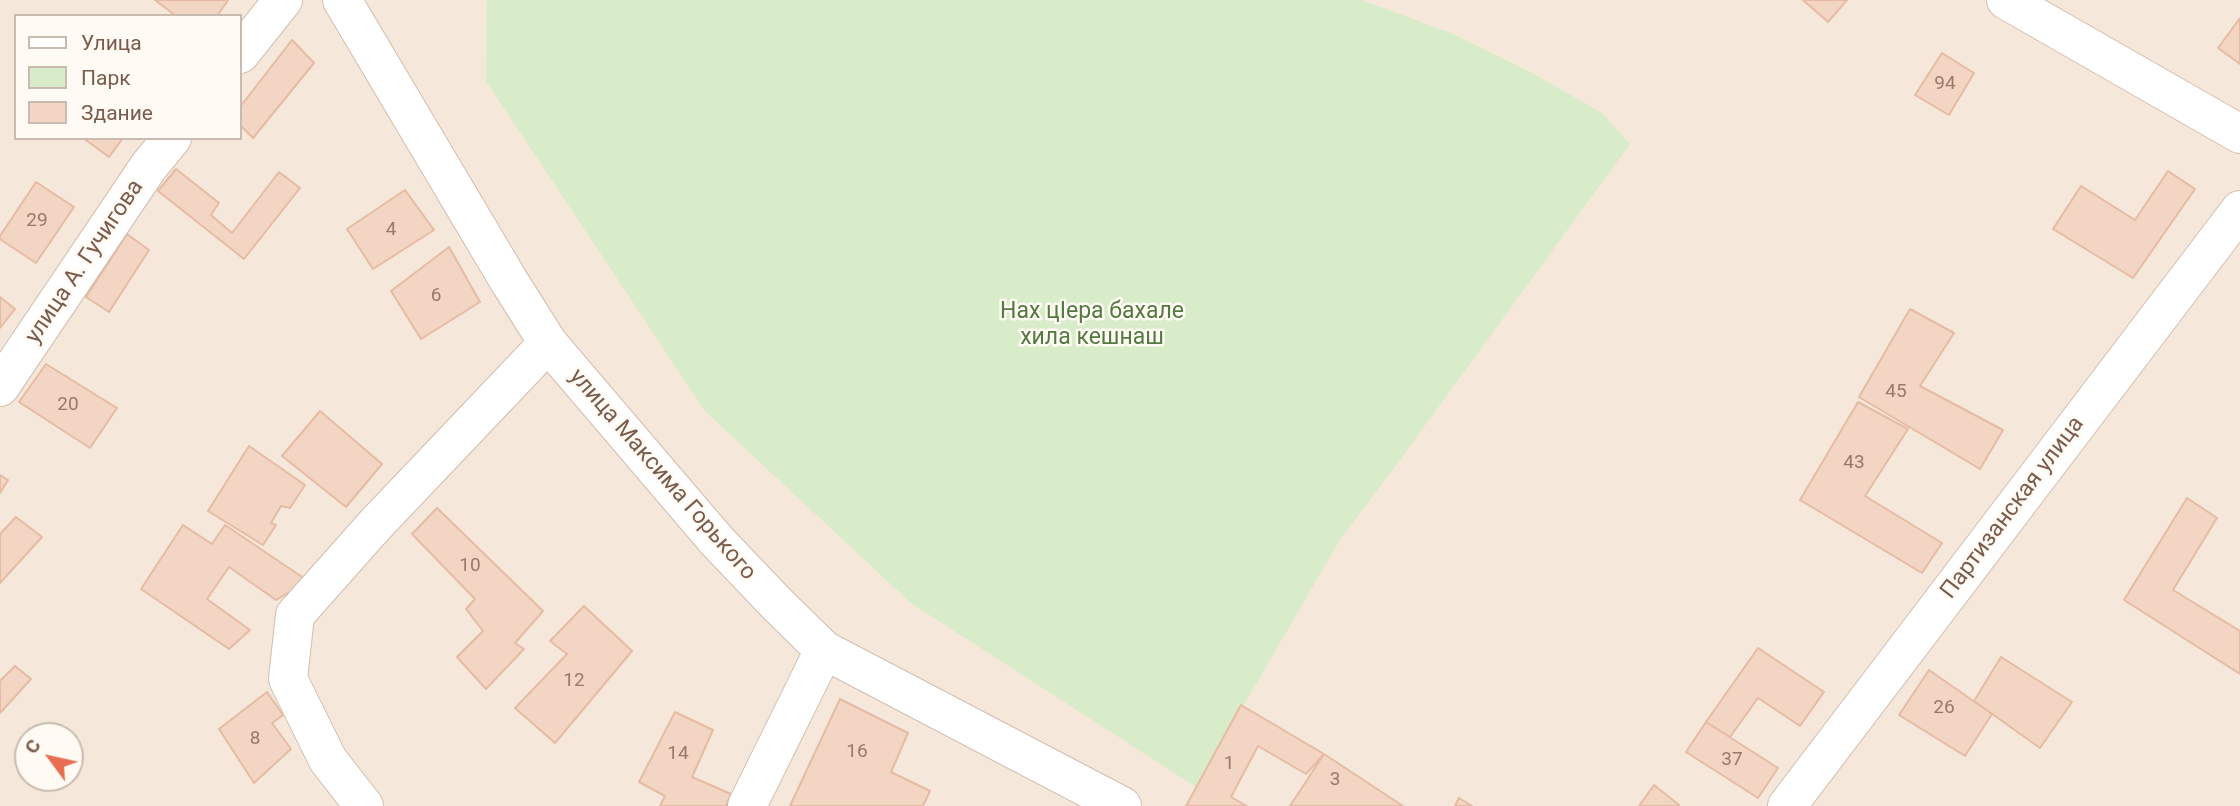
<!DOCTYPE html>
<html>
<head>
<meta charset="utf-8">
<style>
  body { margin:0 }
  #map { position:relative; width:2240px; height:806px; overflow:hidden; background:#fdf6ec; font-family:Roboto,sans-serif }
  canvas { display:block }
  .legend { position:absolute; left:14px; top:14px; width:228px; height:126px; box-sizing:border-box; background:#fffaf3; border:2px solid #cabbb1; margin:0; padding:9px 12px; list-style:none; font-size:21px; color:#7a5c4d }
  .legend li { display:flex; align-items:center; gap:14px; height:35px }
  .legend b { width:35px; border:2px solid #cabbb1 }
  .north { position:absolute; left:14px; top:722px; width:70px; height:70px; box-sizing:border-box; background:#fffaf3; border:2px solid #cabbb1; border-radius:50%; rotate:303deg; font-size:19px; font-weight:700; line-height:28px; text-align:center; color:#7a5c4d }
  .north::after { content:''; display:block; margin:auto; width:24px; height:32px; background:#e76f51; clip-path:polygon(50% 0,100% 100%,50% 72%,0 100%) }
</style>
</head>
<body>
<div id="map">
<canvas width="2240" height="806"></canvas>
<ul class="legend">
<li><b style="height:9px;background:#fff"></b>Улица</li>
<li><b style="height:19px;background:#d8ecc9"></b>Парк</li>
<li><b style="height:19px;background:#f3d5c3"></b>Здание</li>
</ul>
<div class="north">С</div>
</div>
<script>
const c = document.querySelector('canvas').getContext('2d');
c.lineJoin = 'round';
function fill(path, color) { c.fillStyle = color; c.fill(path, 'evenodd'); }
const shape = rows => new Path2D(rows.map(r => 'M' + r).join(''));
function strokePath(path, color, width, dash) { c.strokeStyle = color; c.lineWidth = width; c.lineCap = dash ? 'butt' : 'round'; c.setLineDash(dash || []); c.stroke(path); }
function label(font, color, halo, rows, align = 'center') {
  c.font = font + ' Roboto,sans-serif'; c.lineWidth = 5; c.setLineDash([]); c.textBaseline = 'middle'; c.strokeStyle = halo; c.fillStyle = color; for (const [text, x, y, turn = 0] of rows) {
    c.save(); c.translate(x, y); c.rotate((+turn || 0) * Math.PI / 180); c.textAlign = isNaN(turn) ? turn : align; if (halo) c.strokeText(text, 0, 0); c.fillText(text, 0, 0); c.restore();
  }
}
fill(shape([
  [0,0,2240,0,2240,806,0,806],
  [16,16,240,16,240,138,16,138],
  [28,736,70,736,70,778,28,778]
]), '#f5e8da');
fill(shape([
  [487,0,1362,0,1453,34,1532,73,1602,113,1630,144,1391,472,1341,538,1196,787,911,603,705,411,486,81]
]), '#d8ecc9');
const building = shape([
  [155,0,228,0,217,16,176,16,155,0],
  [1803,0,1847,0,1828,22,1803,0],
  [2240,18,2240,64,2218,48,2240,18],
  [292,40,314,63,253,138,240,125,240,107,292,40],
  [1942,53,1974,73,1949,115,1915,95,1942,53],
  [83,138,123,138,109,157,83,138],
  [176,169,219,203,211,215,232,233,279,172,300,188,244,259,158,191,176,169],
  [2168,171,2195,189,2133,278,2053,229,2081,186,2135,220,2168,171],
  [36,182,74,207,36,263,0,239,0,236,36,182],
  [405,190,434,230,373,269,347,229,405,190],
  [127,234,149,250,109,312,86,297,127,234],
  [449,247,480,302,421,339,391,291,449,247],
  [0,297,15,309,0,328,0,297],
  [1910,309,1954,333,1920,386,2003,430,1980,469,1859,397,1910,309],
  [46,364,117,408,90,448,19,402,46,364],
  [1858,402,1908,429,1865,496,1942,543,1922,573,1800,500,1858,402],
  [320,411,382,464,346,507,282,456,320,411],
  [249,446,305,485,290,508,281,506,271,523,276,525,263,545,208,511,249,446],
  [0,475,8,480,0,493,0,475],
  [2187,498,2217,518,2173,590,2240,631,2240,674,2124,600,2187,498],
  [437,508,543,611,515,643,524,649,486,689,457,657,483,631,466,609,475,599,412,534,437,508],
  [16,517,42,537,0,583,0,534,16,517],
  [183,525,212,544,225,525,308,581,276,600,229,567,207,599,250,630,229,649,141,589,183,525],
  [584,606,632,651,555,743,515,708,567,654,550,641,584,606],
  [1758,648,1824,692,1800,726,1758,698,1730,737,1706,722,1758,648],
  [2001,657,2072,702,2040,748,1974,701,2001,657],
  [15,666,31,679,0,713,0,681,15,666],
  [1929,670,1992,714,1965,756,1899,715,1929,670],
  [267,692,283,715,272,723,291,749,254,783,219,729,267,692],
  [840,699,908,733,891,772,930,791,923,806,790,806,840,699],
  [1241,705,1324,754,1306,774,1258,746,1231,797,1247,806,1186,806,1241,705],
  [675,712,713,730,692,777,731,794,726,806,660,806,665,796,639,782,675,712],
  [1706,722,1778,768,1758,798,1686,752,1706,722],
  [1324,754,1403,806,1290,806,1324,754],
  [1654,785,1679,805,1678,806,1639,806,1654,785],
  [1459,798,1472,806,1455,806,1459,798]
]);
fill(building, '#f3d5c3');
strokePath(building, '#e6bba3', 2);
const minor = shape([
  [364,806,328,760,288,679,295,615,375,525,548,343],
  [747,806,824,650],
  [1787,806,2240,210]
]);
const tertiary = shape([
  [342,0,509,281,548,343,716,540,777,604,824,650,1122,806],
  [240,54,283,0],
  [0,387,149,166,172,138]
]);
const secondary = shape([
  [2006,0,2240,134]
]);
strokePath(minor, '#d1beb0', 40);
strokePath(tertiary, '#d1beb0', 40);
strokePath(secondary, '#d6c0b0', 40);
strokePath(minor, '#fff', 38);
strokePath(tertiary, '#fff', 38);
strokePath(secondary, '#fff', 38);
label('19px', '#987a6a', null, [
  ["94",1945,84],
  ["29",37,221],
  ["4",391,230],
  ["6",436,296],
  ["45",1896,392],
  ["20",68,405],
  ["43",1854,463],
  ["10",470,566],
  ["12",574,681],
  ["26",1944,708],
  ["8",255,739],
  ["16",857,752],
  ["14",678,754],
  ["37",1732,760],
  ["1",1229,764],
  ["3",1335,780]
]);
label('23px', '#7a5c4d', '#fffaf3', [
  ["улица А. Гучигова",85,262,-56],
  ["улица Максима Горького",662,475,49],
  ["Партизанская улица",2013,508,-53]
]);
label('23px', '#537a41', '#fffaf3', [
  ["Нах цIера бахале",1092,312],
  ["хила кешнаш",1092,338]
]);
</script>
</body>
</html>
